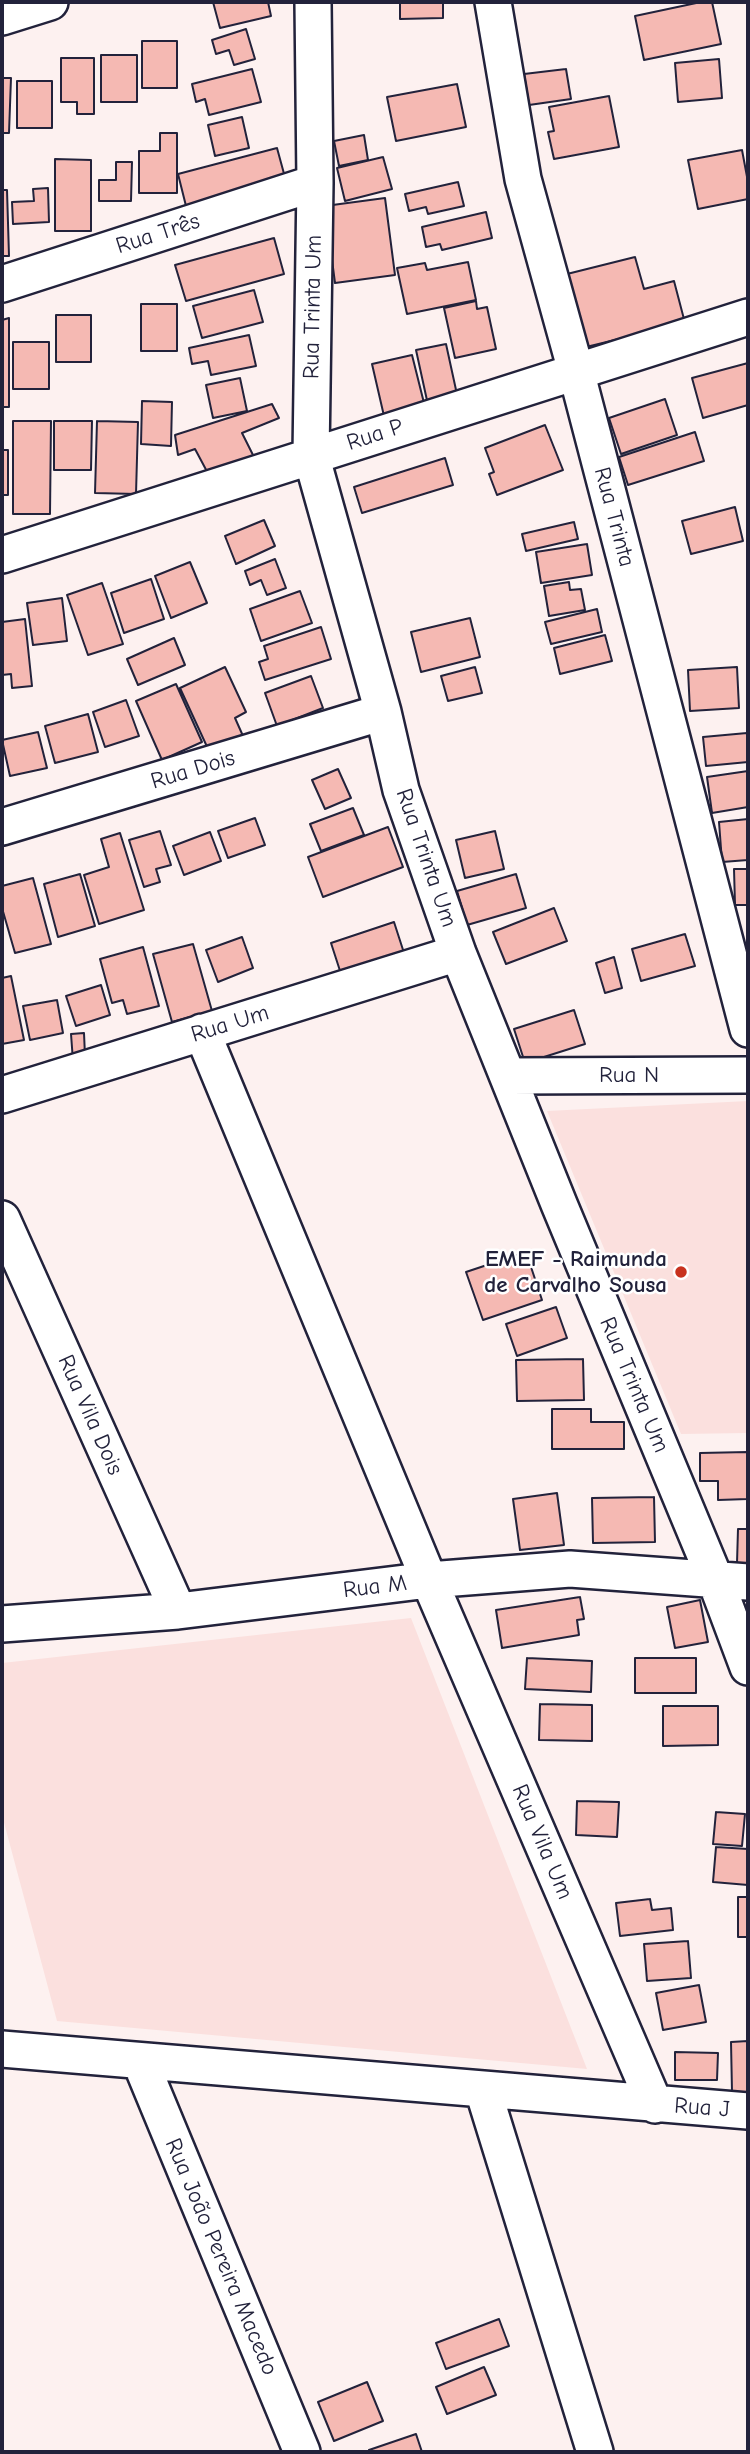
<!DOCTYPE html>
<html>
<head>
<meta charset="utf-8">
<style>
  body { margin:0 }
  #map { position:relative; width:750px; height:2454px; overflow:hidden; background:#fdf1f0; font-family:"Comic Neue",sans-serif }
  canvas { display:block }
  .frame { position:absolute; inset:0; border:4px solid #22223b; pointer-events:none }
</style>
</head>
<body>
<div id="map">
<canvas width="750" height="2454"></canvas>
<div class="frame"></div>
</div>
<script>
const c = document.querySelector('canvas').getContext('2d');
c.lineJoin = 'round';
function fill(path, color) { c.fillStyle = color; c.fill(path, 'evenodd'); }
const shape = rows => new Path2D(rows.map(r => 'M' + r).join(''));
function strokePath(path, color, width, dash) { c.strokeStyle = color; c.lineWidth = width; c.lineCap = dash ? 'butt' : 'round'; c.setLineDash(dash || []); c.stroke(path); }
function label(font, color, halo, rows, align = 'center') {
  c.font = font + ' "Comic Neue",sans-serif'; c.lineWidth = 5; c.setLineDash([]); c.textBaseline = 'middle'; c.strokeStyle = halo; c.fillStyle = color; for (const [text, x, y, turn = 0] of rows) {
    c.save(); c.translate(x, y); c.rotate((+turn || 0) * Math.PI / 180); c.textAlign = isNaN(turn) ? turn : align; if (halo) c.strokeText(text, 0, 0); c.fillText(text, 0, 0); c.restore();
  }
}
fill(shape([
  [748,1101,748,1433,681,1434,547,1111],
  [411,1618,587,2069,57,2021,2,1815,2,1663]
]), '#fbe0de');
const building = shape([
  [213,2,268,2,271,16,220,28,213,2],
  [400,2,443,2,443,18,400,19,400,2],
  [701,2,712,2,721,44,644,60,635,16,701,2],
  [246,29,255,59,234,65,229,50,216,54,212,40,246,29],
  [142,41,177,41,177,88,142,88,142,41],
  [101,55,137,55,137,102,101,102,101,55],
  [61,58,94,58,94,114,77,114,77,102,61,102,61,58],
  [719,59,722,98,678,102,675,63,719,59],
  [252,69,261,102,209,115,205,99,196,102,192,84,252,69],
  [566,69,571,99,529,105,524,74,566,69],
  [2,78,11,78,9,133,2,133,2,78],
  [17,81,52,81,52,128,17,128,17,81],
  [457,84,466,127,396,141,387,97,457,84],
  [609,96,619,147,554,159,548,132,554,131,549,107,609,96],
  [242,117,249,148,215,156,208,125,242,117],
  [160,133,177,133,177,193,139,193,139,151,160,151,160,133],
  [364,135,368,160,339,166,334,141,364,135],
  [277,148,286,181,188,214,178,174,277,148],
  [742,150,748,182,748,199,698,209,688,160,742,150],
  [383,157,392,189,345,201,337,168,383,157],
  [55,159,91,160,91,231,55,231,55,159],
  [116,162,132,162,131,201,99,201,99,180,116,180,116,162],
  [458,182,464,206,428,214,426,207,409,211,405,194,458,182],
  [48,188,49,222,13,224,12,202,34,201,33,189,48,188],
  [2,190,7,190,9,256,2,256,2,190],
  [385,198,395,275,335,283,325,206,385,198],
  [486,212,492,238,442,250,440,244,426,247,422,227,486,212],
  [274,238,284,274,186,301,175,265,274,238],
  [635,257,644,289,674,281,685,323,582,348,563,275,635,257],
  [468,262,476,300,407,314,397,268,425,263,427,270,468,262],
  [254,290,263,322,202,338,193,306,254,290],
  [476,301,477,309,487,307,496,349,455,358,444,308,476,301],
  [141,304,177,304,177,351,141,351,141,304],
  [56,315,91,315,91,362,56,362,56,315],
  [9,318,9,407,2,407,2,320,9,318],
  [249,335,256,366,211,375,208,361,192,364,189,348,249,335],
  [13,342,49,342,49,389,13,389,13,342],
  [446,344,458,399,428,405,416,350,446,344],
  [412,355,425,407,384,416,372,364,412,355],
  [748,363,748,405,703,418,692,378,748,363],
  [240,378,247,411,213,418,206,385,240,378],
  [665,399,677,435,621,454,609,418,665,399],
  [142,401,172,402,171,446,141,444,142,401],
  [272,404,279,418,242,433,254,457,211,479,195,449,178,455,175,435,272,404],
  [13,421,51,421,50,514,13,514,13,421],
  [54,421,92,421,91,470,54,470,54,421],
  [97,421,138,422,136,494,95,493,97,421],
  [545,425,563,470,497,495,489,474,494,472,485,448,545,425],
  [695,432,704,461,628,485,619,457,695,432],
  [2,450,8,450,8,495,2,495,2,450],
  [445,458,453,485,362,513,354,487,445,458],
  [735,507,743,541,691,554,682,521,735,507],
  [264,520,275,546,236,564,225,536,264,520],
  [574,522,578,539,526,551,522,534,574,522],
  [587,544,592,575,541,583,536,552,587,544],
  [275,559,286,588,267,595,261,580,250,585,245,571,275,559],
  [190,562,207,603,171,618,155,576,190,562],
  [151,579,164,619,124,633,111,593,151,579],
  [569,582,570,590,581,589,585,610,549,616,544,586,569,582],
  [102,583,123,644,88,655,67,595,102,583],
  [300,591,312,623,261,641,250,609,300,591],
  [62,598,67,641,33,645,27,603,62,598],
  [597,609,602,632,551,644,545,622,597,609],
  [470,618,480,657,421,672,411,632,470,618],
  [25,619,32,686,12,688,11,674,2,675,2,622,25,619],
  [321,627,331,659,265,680,259,662,268,659,264,646,321,627],
  [605,635,612,661,560,674,554,648,605,635],
  [174,638,185,665,138,685,127,659,174,638],
  [225,667,246,712,235,718,243,736,209,751,180,688,225,667],
  [475,667,482,693,448,701,441,676,475,667],
  [737,667,739,708,690,711,688,670,737,667],
  [311,676,323,708,277,726,265,693,311,676],
  [176,684,202,742,162,760,136,701,176,684],
  [126,700,139,736,105,747,93,712,126,700],
  [88,714,98,752,55,763,45,726,88,714],
  [38,732,47,768,10,776,2,740,38,732],
  [747,733,748,762,706,766,703,737,747,733],
  [338,769,351,798,325,809,312,780,338,769],
  [748,771,748,807,712,813,707,777,748,771],
  [353,808,364,835,321,851,310,824,353,808],
  [255,818,265,845,228,858,218,831,255,818],
  [748,819,748,860,722,862,719,822,748,819],
  [388,827,403,867,323,897,308,857,388,827],
  [160,831,171,865,156,869,160,882,144,887,129,840,160,831],
  [495,831,504,869,465,878,456,840,495,831],
  [210,832,221,861,184,875,173,846,210,832],
  [120,833,144,910,99,924,84,875,109,867,101,839,120,833],
  [734,869,748,869,748,905,735,905,734,869],
  [80,874,95,926,58,937,44,884,80,874],
  [516,874,526,908,467,925,457,891,516,874],
  [33,878,51,944,15,953,2,908,2,886,33,878],
  [554,908,567,941,506,964,493,932,554,908],
  [394,922,405,956,342,977,331,943,394,922],
  [685,934,695,966,641,981,632,949,685,934],
  [242,937,253,968,218,982,206,950,242,937],
  [193,944,212,1011,172,1022,153,954,193,944],
  [143,947,159,1006,127,1014,123,1000,112,1003,100,959,143,947],
  [614,957,622,988,605,993,596,963,614,957],
  [11,976,24,1040,2,1044,2,978,11,976],
  [101,985,110,1015,76,1026,66,996,101,985],
  [57,1000,63,1033,30,1040,23,1006,57,1000],
  [574,1010,585,1044,525,1063,514,1029,574,1010],
  [84,1033,85,1056,73,1061,71,1034,84,1033],
  [526,1252,542,1300,483,1320,466,1272,526,1252],
  [556,1307,567,1338,517,1356,506,1324,556,1307],
  [583,1359,584,1400,517,1401,516,1360,583,1359],
  [552,1409,591,1409,591,1422,624,1422,624,1449,552,1449,552,1409],
  [748,1452,748,1499,718,1500,718,1481,700,1481,700,1453,748,1452],
  [557,1493,564,1545,520,1550,513,1499,557,1493],
  [654,1497,655,1542,593,1543,592,1498,654,1497],
  [738,1529,748,1529,748,1564,737,1563,738,1529],
  [580,1597,584,1619,577,1620,579,1635,502,1648,496,1610,580,1597],
  [700,1600,708,1642,675,1648,667,1607,700,1600],
  [527,1658,592,1661,591,1692,525,1689,527,1658],
  [635,1658,696,1658,696,1693,635,1693,635,1658],
  [540,1704,592,1705,592,1741,539,1740,540,1704],
  [663,1706,718,1706,718,1745,663,1746,663,1706],
  [577,1801,619,1802,617,1837,576,1835,577,1801],
  [716,1812,745,1814,742,1846,713,1844,716,1812],
  [716,1847,748,1849,748,1885,713,1882,716,1847],
  [738,1897,748,1897,748,1937,738,1937,738,1897],
  [650,1899,652,1910,671,1908,673,1930,620,1936,616,1903,650,1899],
  [688,1941,691,1978,647,1981,644,1944,688,1941],
  [699,1985,706,2022,663,2030,656,1993,699,1985],
  [748,2041,748,2092,732,2092,731,2042,748,2041],
  [675,2052,718,2053,717,2080,675,2080,675,2052],
  [499,2319,509,2346,446,2369,436,2343,499,2319],
  [484,2367,496,2395,447,2414,436,2387,484,2367],
  [367,2382,383,2421,334,2441,318,2402,367,2382],
  [416,2434,422,2452,370,2452,369,2450,416,2434]
]);
fill(building, '#f5b9b3');
strokePath(building, '#22223b', 2);
const minor = shape([
  [313,2,315,183,311,455,383,712,401,790,458,953,559,1204,715,1579,748,1667],
  [493,2,523,179,576,371,748,1029],
  [2,17,50,2],
  [2,284,315,183],
  [2,555,748,317],
  [2,827,383,712],
  [202,1032,429,1580,655,2105],
  [509,1076,748,1075],
  [2,1095,458,953],
  [2,1219,178,1611],
  [2,1624,178,1611,429,1580,570,1569,748,1582],
  [2,2049,748,2111],
  [140,2061,302,2452],
  [483,2090,595,2452]
]);
strokePath(minor, '#22223b', 40);
strokePath(minor, '#fff', 35);
for (const [x, y, r, color] of [
  [681,1272,7,"#c8321e"]
]) { const dot = new Path2D(); dot.arc(x, y, r, 0, 2 * Math.PI); c.fillStyle = color; c.fill(dot); strokePath(dot, '#fff', 2.5); }
label('23px', '#22223b', '#fff', [
  ["Rua Três",158,234,-18],
  ["Rua Trinta Um",313,307,-89],
  ["Rua P",375,435,-18],
  ["Rua Trinta",614,517,75],
  ["Rua Dois",193,770,-17],
  ["Rua Trinta Um",426,858,71],
  ["Rua Um",230,1024,-17],
  ["Rua N",629,1075],
  ["Rua Trinta Um",634,1385,67],
  ["Rua Vila Dois",90,1415,66],
  ["Rua M",375,1587,-7],
  ["Rua Vila Um",542,1842,67],
  ["Rua J",702,2108,4],
  ["Rua João Pereira Macedo",221,2257,67]
]);
label('bold 23px', '#22223b', '#fff', [
  ["EMEF - Raimunda",667,1259],
  ["de Carvalho Sousa",667,1285]
], 'right');
</script>
</body>
</html>
